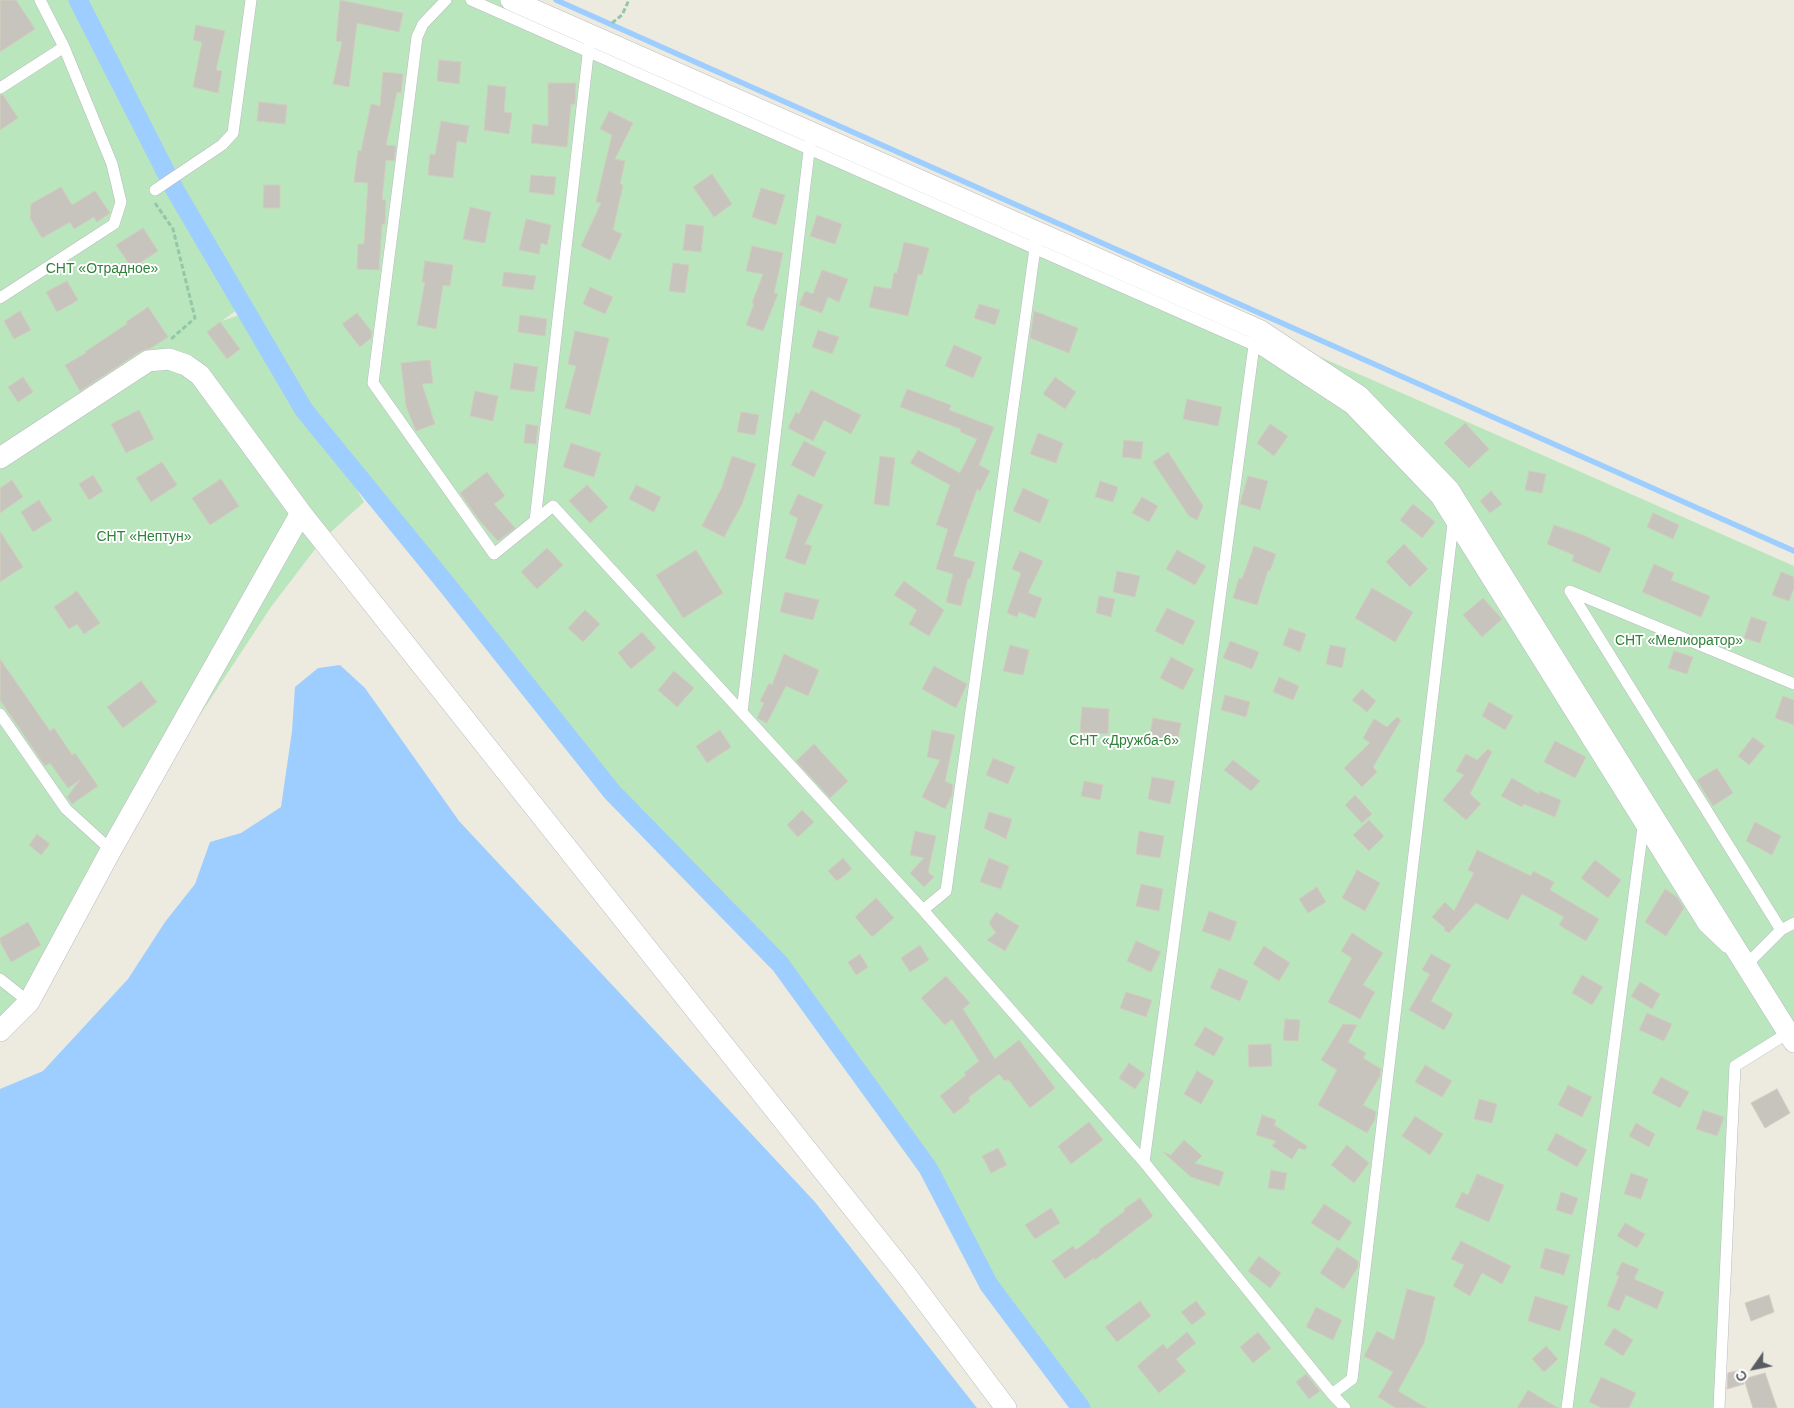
<!DOCTYPE html>
<html>
<head>
<meta charset="utf-8">
<style>
  body { margin:0 }
  #map { position:relative; width:1794px; height:1408px; overflow:hidden; background:#edebe0; font-family:Arial,sans-serif }
  canvas { display:block }
  .north { position:absolute; left:1729px; top:1343px; width:50px; height:50px; -webkit-text-stroke:4px #fff; paint-order:stroke; rotate:237deg; font-size:14px; font-weight:700; line-height:20px; text-align:center; color:#595c62 }
  .north::after { content:''; display:block; margin:auto; width:18px; height:22px; background:#595c62; clip-path:polygon(50% 0,100% 100%,50% 72%,0 100%) }
</style>
</head>
<body>
<div id="map">
<canvas width="1794" height="1408"></canvas>
<div class="north">С</div>
</div>
<script>
const c = document.querySelector('canvas').getContext('2d');
c.lineJoin = 'round';
function fill(path, color) { c.fillStyle = color; c.fill(path, 'evenodd'); }
const shape = rows => new Path2D(rows.map(r => 'M' + r).join(''));
function strokePath(path, color, width, dash) { c.strokeStyle = color; c.lineWidth = width; c.lineCap = dash ? 'butt' : 'round'; c.setLineDash(dash || []); c.stroke(path); }
function label(font, color, halo, rows, align = 'center') {
  c.font = font + ' Arial,sans-serif'; c.lineWidth = 4; c.setLineDash([]); c.textBaseline = 'middle'; c.strokeStyle = halo; c.fillStyle = color; for (const [text, x, y, turn = 0] of rows) {
    c.save(); c.translate(x, y); c.rotate((+turn || 0) * Math.PI / 180); c.textAlign = isNaN(turn) ? turn : align; if (halo) c.strokeText(text, 0, 0); c.fillText(text, 0, 0); c.restore();
  }
}
fill(shape([
  [0,0,511,0,1794,566,1794,1042,1788,1033,1735,1067,1719,1408,1081,1408,989,1285,928,1168,780,964,612,792,447,585,304,410,243,305,222,321,242,314,303,416,346,471,364,502,322,540,271,607,111,850,0,1031]
]), '#bae6be');
fill(shape([
  [340,665,365,688,459,821,815,1202,977,1408,0,1408,0,1089,43,1071,128,979,165,922,195,884,210,842,241,833,281,807,292,731,295,687,318,668]
]), '#9dceff');
strokePath(shape([
  [556,0,1794,551]
]), '#9dceff', 5.5);
strokePath(shape([
  [78,0,175,190,304,410,447,585,612,792,780,964,928,1168,989,1285,1081,1408]
]), '#9dceff', 19);
const building = shape([
  [0,0,16,0,35,29,0,52,0,0],
  [340,0,403,13,399,32,357,23,349,87,333,84,342,42,336,41,340,0],
  [196,25,225,31,216,70,222,71,218,93,193,87,202,42,193,40,196,25],
  [439,60,461,62,459,84,437,81,439,60],
  [383,72,403,74,401,93,397,92,386,145,396,146,394,161,386,160,382,200,386,200,385,224,382,224,379,270,357,269,358,244,364,244,368,183,354,182,358,150,361,151,371,104,380,106,383,72],
  [548,83,576,83,575,104,571,104,567,147,531,143,533,124,548,126,548,83],
  [488,85,506,87,504,112,512,113,509,134,484,130,488,85],
  [0,95,3,95,18,118,0,130,0,95],
  [259,102,287,105,285,124,257,121,259,102],
  [609,111,633,123,615,159,625,161,620,184,623,185,613,230,622,234,610,260,581,246,601,203,596,202,612,135,600,129,609,111],
  [441,121,469,126,466,143,457,141,453,178,428,175,430,154,435,155,441,121],
  [712,174,732,204,714,217,693,187,712,174],
  [531,175,556,177,554,195,529,192,531,175],
  [264,185,280,185,280,208,263,208,264,185],
  [61,187,72,205,95,191,110,213,97,222,94,217,74,229,70,222,42,238,30,218,31,204,61,187],
  [761,188,785,195,776,225,752,217,761,188],
  [470,207,491,212,485,243,463,239,470,207],
  [817,215,842,224,835,244,810,236,817,215],
  [526,219,551,225,547,245,541,243,539,254,519,250,526,219],
  [686,224,704,226,701,252,683,250,686,224],
  [143,228,158,251,132,268,116,245,143,228],
  [904,242,929,248,922,275,918,274,908,316,869,307,874,286,891,289,894,273,897,273,904,242],
  [752,246,783,253,774,293,778,294,763,331,746,325,754,304,752,303,763,274,746,271,752,246],
  [425,261,453,265,450,286,443,285,436,329,417,325,425,282,422,282,425,261],
  [673,263,689,265,685,293,669,291,673,263],
  [822,270,848,279,839,302,828,297,822,313,799,305,805,291,813,294,822,270],
  [504,272,536,276,533,290,502,286,504,272],
  [67,281,78,300,57,312,46,292,67,281],
  [590,287,613,297,605,314,583,304,590,287],
  [979,304,1000,310,995,325,974,318,979,304],
  [148,307,168,337,151,348,141,351,80,391,65,365,86,353,85,352,127,324,126,322,148,307],
  [20,311,31,330,14,339,4,321,20,311],
  [1034,311,1078,328,1069,353,1030,338,1034,311],
  [357,313,372,332,371,338,360,347,342,324,357,313],
  [520,315,547,319,545,336,518,332,520,315],
  [220,322,240,349,227,359,207,332,220,322],
  [818,330,839,337,832,354,812,347,818,330],
  [575,331,609,338,590,415,565,408,576,366,568,364,575,331],
  [954,345,982,357,973,378,945,366,954,345],
  [430,360,433,383,422,384,435,424,416,431,406,406,401,363,430,360],
  [514,363,538,367,534,392,510,389,514,363],
  [23,377,33,392,18,402,8,387,23,377],
  [1055,377,1076,392,1065,409,1043,394,1055,377],
  [907,389,951,405,949,410,994,427,979,465,990,471,980,491,977,489,953,556,975,562,970,579,968,578,961,606,946,602,953,574,936,569,948,529,936,525,950,485,910,463,918,450,960,473,977,439,960,432,961,429,900,407,907,389],
  [811,390,861,415,851,434,824,420,813,441,788,428,796,412,799,414,811,390],
  [475,391,498,396,493,421,470,416,475,391],
  [1187,399,1222,407,1218,426,1183,419,1187,399],
  [139,410,154,439,126,453,111,424,139,410],
  [741,412,759,415,755,435,737,432,741,412],
  [1465,423,1489,449,1469,468,1444,443,1465,423],
  [526,424,538,426,536,444,524,443,526,424],
  [1270,424,1288,436,1274,456,1257,443,1270,424],
  [1038,433,1063,443,1056,463,1030,454,1038,433],
  [1124,440,1143,442,1141,459,1122,457,1124,440],
  [804,441,826,452,814,477,791,465,804,441],
  [571,443,601,453,594,477,563,467,571,443],
  [1168,452,1203,506,1197,520,1189,516,1153,462,1168,452],
  [732,456,756,464,742,504,724,537,702,526,722,487,732,456],
  [880,456,895,458,889,506,874,504,880,456],
  [162,462,177,485,151,502,136,478,162,462],
  [1529,471,1546,474,1542,493,1525,490,1529,471],
  [487,472,505,496,494,504,515,528,498,541,480,521,460,493,487,472],
  [93,475,103,491,89,500,79,484,93,475],
  [1248,476,1268,481,1260,510,1240,504,1248,476],
  [221,479,239,506,210,525,192,498,221,479],
  [12,480,23,497,0,513,0,488,12,480],
  [1100,481,1118,487,1113,502,1095,497,1100,481],
  [587,485,608,507,590,523,569,501,587,485],
  [636,485,661,497,654,512,629,499,636,485],
  [1023,488,1049,500,1040,523,1013,511,1023,488],
  [1491,491,1502,504,1490,513,1480,501,1491,491],
  [798,494,823,505,805,544,812,546,805,565,785,558,798,518,789,514,798,494],
  [1142,497,1158,506,1149,522,1132,513,1142,497],
  [39,500,52,520,33,532,21,512,39,500],
  [1413,504,1435,522,1422,538,1400,520,1413,504],
  [1653,513,1679,525,1673,539,1647,527,1653,513],
  [1554,525,1583,535,1611,548,1600,573,1572,561,1574,555,1547,544,1554,525],
  [0,531,23,567,0,582,0,531],
  [1404,544,1428,569,1410,587,1386,562,1404,544],
  [1254,546,1276,554,1270,571,1268,570,1257,605,1233,598,1239,578,1242,579,1254,546],
  [547,548,563,565,537,589,521,572,547,548],
  [696,550,723,593,683,618,656,575,696,550],
  [1177,550,1206,566,1195,585,1166,569,1177,550],
  [1020,551,1043,561,1028,593,1042,598,1035,618,1019,612,1017,617,1007,613,1021,573,1012,569,1020,551],
  [1654,564,1674,573,1671,580,1710,596,1701,617,1642,592,1654,564],
  [1117,571,1140,576,1135,597,1113,592,1117,571],
  [1781,572,1794,577,1794,588,1789,601,1772,595,1781,572],
  [904,581,944,610,929,636,909,624,917,610,894,595,904,581],
  [1372,588,1413,612,1395,642,1355,618,1372,588],
  [77,591,100,623,84,634,77,624,69,629,54,607,77,591],
  [785,592,819,600,813,620,780,612,785,592],
  [1099,596,1115,599,1111,617,1096,613,1099,596],
  [1483,598,1502,619,1482,637,1463,615,1483,598],
  [1167,608,1195,621,1183,645,1155,631,1167,608],
  [585,610,600,624,583,642,568,628,585,610],
  [1751,617,1767,622,1760,643,1744,638,1751,617],
  [1289,628,1306,634,1300,652,1283,645,1289,628],
  [642,632,656,648,631,669,618,653,642,632],
  [1230,641,1259,652,1252,669,1223,658,1230,641],
  [1010,645,1029,650,1023,675,1003,671,1010,645],
  [1330,645,1346,648,1342,668,1326,664,1330,645],
  [1674,651,1693,657,1687,674,1668,668,1674,651],
  [784,654,819,670,808,696,786,686,767,723,757,718,764,703,760,701,769,683,772,685,784,654],
  [1171,657,1194,669,1183,690,1160,678,1171,657],
  [0,659,50,731,54,728,72,755,75,753,98,786,72,804,67,797,80,780,68,788,50,763,45,766,0,700,0,659],
  [934,666,967,684,956,708,922,689,934,666],
  [674,671,694,688,677,707,658,690,674,671],
  [1279,677,1299,686,1293,700,1273,692,1279,677],
  [141,681,157,702,123,728,107,707,141,681],
  [1362,689,1376,701,1367,712,1352,700,1362,689],
  [1225,695,1250,702,1246,717,1221,710,1225,695],
  [1783,696,1794,700,1794,725,1775,718,1783,696],
  [1489,702,1513,716,1505,730,1482,716,1489,702],
  [1082,707,1109,709,1108,734,1080,732,1082,707],
  [1397,717,1401,720,1373,767,1377,772,1362,787,1344,768,1370,743,1363,738,1374,719,1387,727,1397,717],
  [1153,718,1181,723,1177,744,1149,738,1153,718],
  [720,730,731,747,707,763,696,746,720,730],
  [932,730,955,735,945,781,953,785,952,795,945,809,922,797,940,760,927,757,932,730],
  [1753,737,1765,746,1749,765,1738,756,1753,737],
  [1555,741,1586,757,1575,778,1544,762,1555,741],
  [814,744,848,781,830,798,796,761,814,744],
  [1488,749,1492,752,1470,794,1481,804,1466,820,1443,800,1464,775,1456,771,1466,754,1477,760,1488,749],
  [993,758,1015,767,1008,784,986,775,993,758],
  [1233,760,1260,781,1251,791,1224,770,1233,760],
  [1717,768,1733,793,1713,806,1697,780,1717,768],
  [1152,777,1175,781,1170,804,1148,799,1152,777],
  [1512,778,1539,794,1539,791,1561,800,1555,817,1524,804,1522,807,1501,796,1512,778],
  [1084,781,1103,785,1100,800,1081,796,1084,781],
  [1355,795,1372,814,1362,823,1345,805,1355,795],
  [802,810,814,822,798,837,787,825,802,810],
  [989,812,1012,819,1006,839,984,828,989,812],
  [1369,820,1384,836,1369,851,1353,835,1369,820],
  [1755,822,1781,836,1772,855,1746,841,1755,822],
  [915,831,936,836,928,872,934,877,924,887,910,873,924,858,910,855,915,831],
  [1139,831,1164,836,1160,858,1136,854,1139,831],
  [37,834,50,844,41,855,29,845,37,834],
  [1477,850,1531,876,1533,871,1554,882,1550,890,1599,919,1586,941,1559,925,1564,917,1522,894,1508,920,1476,903,1449,933,1444,930,1445,928,1432,917,1445,902,1454,911,1474,873,1468,870,1477,850],
  [843,858,852,869,837,881,828,871,843,858],
  [989,858,1009,866,1001,889,980,882,989,858],
  [1595,860,1621,880,1608,898,1581,878,1595,860],
  [1357,870,1380,883,1365,911,1342,898,1357,870],
  [1141,884,1163,889,1159,911,1136,906,1141,884],
  [1317,887,1326,902,1308,913,1299,899,1317,887],
  [1665,889,1677,897,1684,908,1666,936,1645,922,1665,889],
  [876,898,894,918,872,937,855,917,876,898],
  [1209,911,1237,922,1230,941,1202,931,1209,911],
  [996,912,1019,926,1005,951,987,940,996,933,989,923,996,912],
  [28,922,41,945,11,962,0,942,0,938,28,922],
  [1352,933,1383,953,1363,985,1375,992,1360,1019,1328,1002,1352,958,1341,951,1352,933],
  [1136,941,1161,952,1151,972,1127,961,1136,941],
  [920,945,929,960,910,972,901,958,920,945],
  [1264,946,1290,963,1279,981,1253,964,1264,946],
  [860,954,868,967,856,975,848,962,860,954],
  [1431,954,1451,965,1431,1001,1453,1014,1444,1030,1409,1010,1430,974,1422,970,1431,954],
  [1219,968,1248,981,1240,1001,1210,988,1219,968],
  [1582,975,1603,987,1592,1005,1572,993,1582,975],
  [946,976,970,1003,963,1009,995,1059,1019,1040,1055,1088,1030,1108,1008,1079,1005,1081,999,1074,968,1098,970,1101,954,1114,940,1096,966,1075,964,1073,979,1061,952,1019,945,1025,921,998,946,976],
  [1640,982,1660,994,1652,1009,1631,996,1640,982],
  [1126,992,1152,1000,1146,1017,1120,1008,1126,992],
  [1647,1013,1672,1024,1664,1041,1639,1030,1647,1013],
  [1285,1019,1300,1020,1298,1041,1283,1040,1285,1019],
  [1343,1024,1357,1025,1348,1042,1366,1053,1363,1058,1381,1069,1380,1076,1363,1105,1376,1112,1375,1119,1367,1133,1318,1105,1337,1070,1321,1060,1343,1024],
  [1205,1027,1224,1038,1214,1056,1194,1045,1205,1027],
  [1271,1044,1272,1066,1249,1067,1248,1045,1271,1044],
  [1129,1063,1145,1074,1135,1089,1119,1078,1129,1063],
  [1425,1065,1452,1081,1442,1097,1415,1082,1425,1065],
  [1197,1071,1214,1081,1201,1104,1184,1094,1197,1071],
  [1661,1077,1689,1092,1680,1108,1652,1093,1661,1077],
  [1568,1085,1592,1097,1582,1117,1558,1105,1568,1085],
  [1777,1089,1790,1113,1765,1128,1751,1103,1777,1089],
  [1479,1099,1497,1104,1492,1123,1474,1119,1479,1099],
  [1703,1110,1724,1117,1717,1136,1696,1129,1703,1110],
  [1262,1115,1276,1120,1274,1125,1307,1146,1305,1150,1299,1148,1292,1159,1272,1146,1276,1141,1256,1135,1262,1115],
  [1415,1116,1443,1134,1430,1155,1402,1136,1415,1116],
  [1089,1122,1103,1140,1071,1164,1058,1146,1089,1122],
  [1636,1123,1655,1134,1649,1147,1629,1136,1636,1123],
  [1556,1133,1587,1150,1577,1167,1547,1150,1556,1133],
  [1184,1140,1202,1156,1195,1163,1224,1172,1219,1186,1191,1177,1163,1152,1171,1155,1184,1140],
  [1347,1145,1369,1163,1354,1183,1331,1165,1347,1145],
  [998,1148,1007,1165,991,1173,982,1156,998,1148],
  [1271,1170,1287,1173,1284,1190,1268,1188,1271,1170],
  [1631,1173,1648,1179,1641,1199,1624,1194,1631,1173],
  [1477,1174,1504,1185,1489,1222,1455,1207,1462,1192,1468,1195,1477,1174],
  [1561,1192,1578,1198,1572,1215,1556,1210,1561,1192],
  [1140,1198,1153,1216,1095,1260,1094,1258,1065,1279,1052,1261,1073,1246,1076,1250,1100,1232,1099,1230,1125,1211,1124,1209,1140,1198],
  [1324,1204,1352,1222,1339,1241,1311,1223,1324,1204],
  [1051,1208,1060,1223,1035,1239,1025,1225,1051,1208],
  [1625,1223,1645,1234,1637,1248,1617,1236,1625,1223],
  [1461,1241,1511,1266,1502,1284,1482,1273,1470,1296,1453,1286,1464,1265,1451,1259,1461,1241],
  [1337,1247,1358,1261,1358,1267,1344,1289,1320,1273,1337,1247],
  [1545,1248,1570,1255,1564,1275,1540,1268,1545,1248],
  [1259,1256,1281,1273,1270,1288,1248,1271,1259,1256],
  [1622,1262,1639,1269,1634,1279,1664,1292,1657,1309,1626,1295,1619,1311,1607,1306,1619,1276,1616,1275,1622,1262],
  [1407,1289,1435,1297,1424,1343,1398,1391,1427,1408,1396,1408,1378,1397,1393,1372,1364,1356,1377,1331,1394,1340,1407,1289],
  [1769,1295,1774,1312,1751,1321,1745,1303,1769,1295],
  [1535,1296,1568,1306,1560,1331,1528,1321,1535,1296],
  [1140,1301,1151,1316,1117,1342,1105,1327,1140,1301],
  [1196,1301,1206,1314,1192,1325,1181,1312,1196,1301],
  [1316,1307,1342,1320,1333,1340,1306,1327,1316,1307],
  [1614,1328,1633,1340,1623,1356,1604,1344,1614,1328],
  [1187,1332,1196,1343,1176,1359,1186,1371,1159,1393,1137,1366,1163,1344,1167,1349,1187,1332],
  [1258,1332,1271,1348,1253,1363,1240,1347,1258,1332],
  [1546,1346,1558,1359,1544,1372,1532,1359,1546,1346],
  [1740,1370,1744,1384,1727,1389,1728,1373,1740,1370],
  [1765,1373,1777,1408,1753,1408,1744,1379,1765,1373],
  [1306,1374,1320,1391,1309,1399,1296,1382,1306,1374],
  [1601,1377,1636,1393,1629,1408,1602,1408,1589,1402,1601,1377],
  [1528,1390,1558,1408,1517,1408,1528,1390]
]);
fill(building, '#c7c4bd');
strokePath(building, '#d1cdbe', 1);
const service = shape([
  [446,0,423,24,417,37,373,383,494,554,553,506,923,910,1144,1162,1332,1394,1345,1408],
  [471,0,1254,345,1350,408,1437,499,1704,926,1726,947],
  [0,88,64,47],
  [155,190,222,145,233,133,251,0],
  [0,298,114,224,121,202,112,164,64,47,40,0],
  [535,521,589,46],
  [742,712,810,143],
  [0,714,66,809,111,850],
  [923,910,946,891,1036,241],
  [1781,930,1570,591,1794,684],
  [1743,963,1746,965,1781,930,1794,923],
  [0,979,29,1002],
  [1144,1162,1255,338],
  [1332,1394,1352,1379,1453,524],
  [1567,1408,1643,827],
  [1719,1408,1735,1066,1788,1033]
]);
const minor = shape([
  [511,0,1259,330,1359,396,1449,490,1794,1042],
  [0,458,148,361,169,359,186,365,200,375,301,513,907,1276,1006,1408],
  [0,1031,29,1002,111,850,301,513]
]);
strokePath(service, '#b8bac0', 12);
strokePath(minor, '#b8bac0', 22);
strokePath(shape([
  [612,23,622,15,629,0],
  [155,203,173,229,195,318,170,340]
]), '#93c7a6', 3, [5, 2.5]);
strokePath(service, '#fff', 11);
strokePath(minor, '#fff', 21);
label('14px', '#2f823a', '#fff', [
  ["СНТ «Отрадное»",102,269],
  ["СНТ «Нептун»",144,537],
  ["СНТ «Мелиоратор»",1679,641],
  ["СНТ «Дружба-6»",1124,741]
]);
</script>
</body>
</html>
